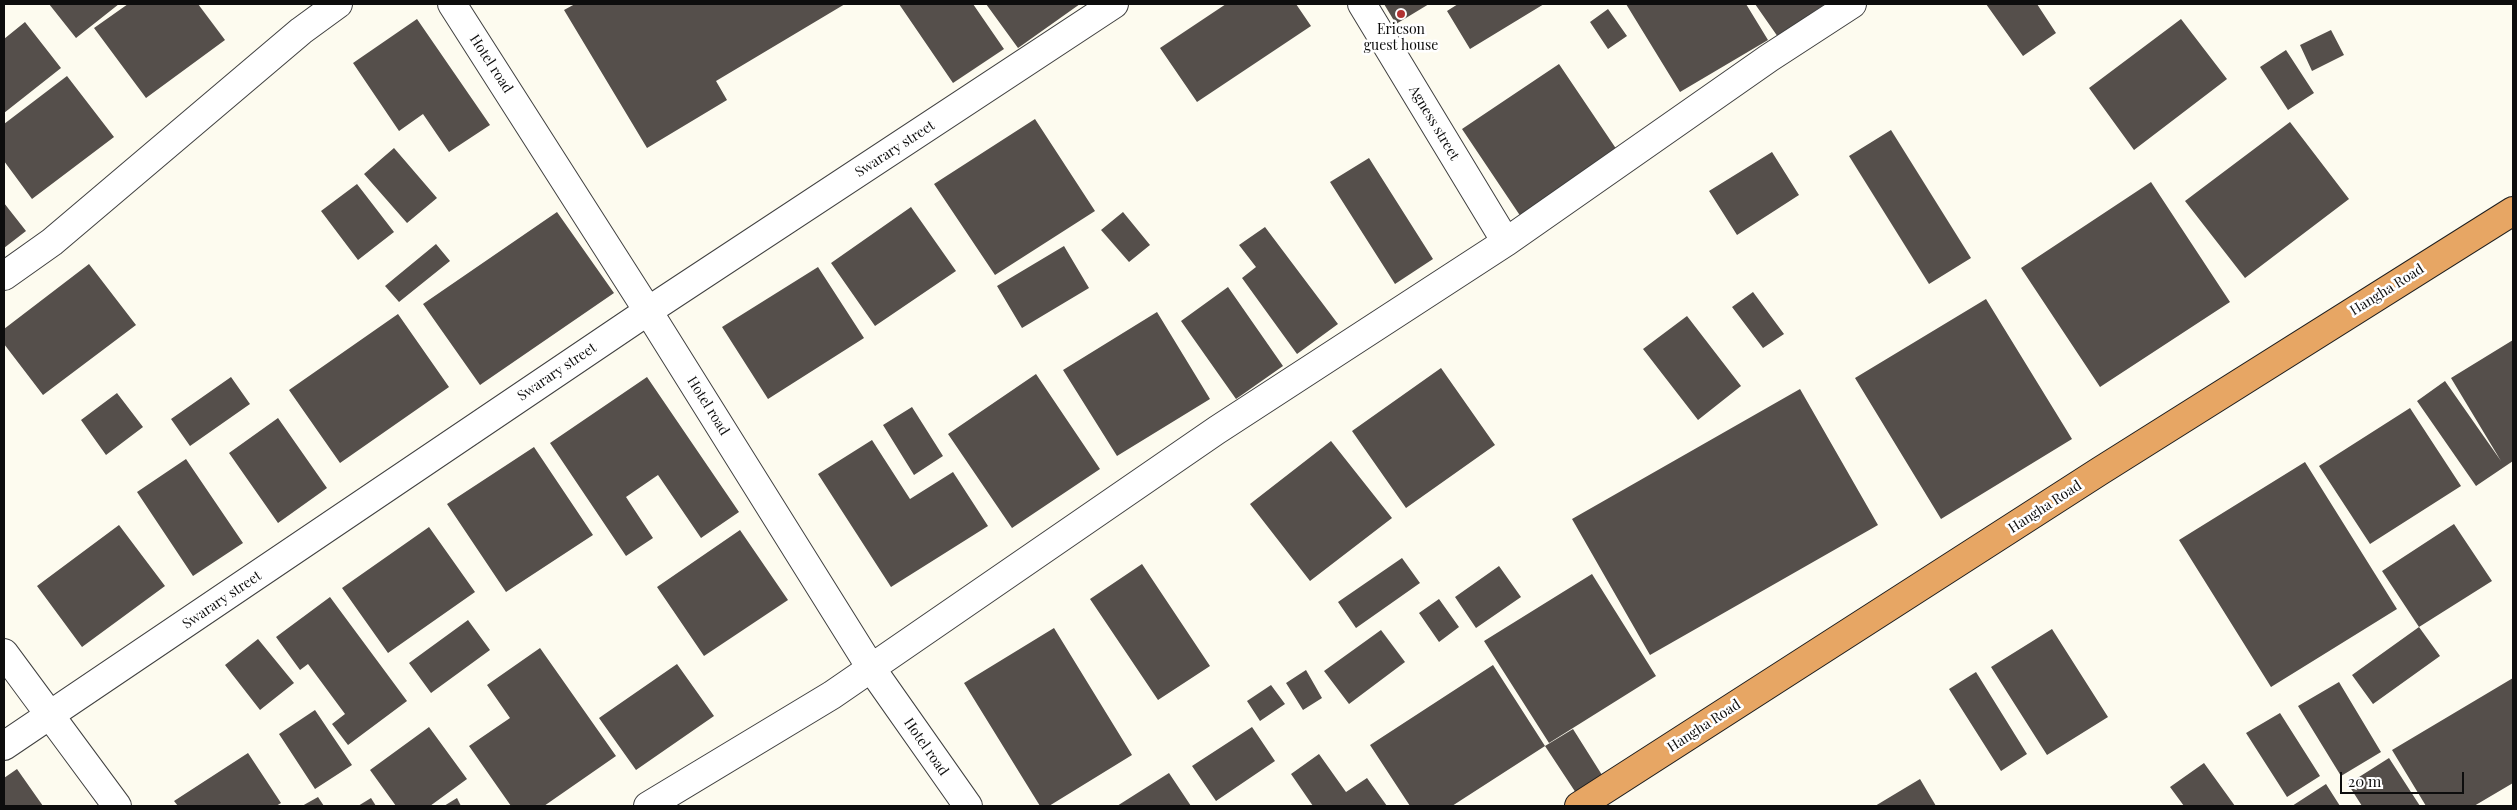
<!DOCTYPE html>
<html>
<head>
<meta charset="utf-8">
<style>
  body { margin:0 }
  #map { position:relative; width:2517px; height:810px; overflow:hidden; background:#fdfbef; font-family:"Playfair Display",serif }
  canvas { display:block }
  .frame { position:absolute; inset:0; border:5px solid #0d0d0d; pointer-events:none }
  .scale { position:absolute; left:2340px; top:772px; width:124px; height:22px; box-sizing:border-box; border:2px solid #0d0d0d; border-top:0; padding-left:6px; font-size:15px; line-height:18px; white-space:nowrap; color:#0d0d0d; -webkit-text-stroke:4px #fff; paint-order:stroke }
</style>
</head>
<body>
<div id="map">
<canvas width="2517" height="810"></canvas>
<div class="frame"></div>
<div class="scale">20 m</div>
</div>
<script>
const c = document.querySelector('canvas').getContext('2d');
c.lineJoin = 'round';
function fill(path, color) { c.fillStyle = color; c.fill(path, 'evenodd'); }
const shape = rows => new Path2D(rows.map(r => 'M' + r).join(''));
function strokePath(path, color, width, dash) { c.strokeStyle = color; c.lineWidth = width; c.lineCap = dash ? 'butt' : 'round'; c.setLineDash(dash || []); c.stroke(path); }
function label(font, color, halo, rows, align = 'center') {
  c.font = font + ' "Playfair Display",serif'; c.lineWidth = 5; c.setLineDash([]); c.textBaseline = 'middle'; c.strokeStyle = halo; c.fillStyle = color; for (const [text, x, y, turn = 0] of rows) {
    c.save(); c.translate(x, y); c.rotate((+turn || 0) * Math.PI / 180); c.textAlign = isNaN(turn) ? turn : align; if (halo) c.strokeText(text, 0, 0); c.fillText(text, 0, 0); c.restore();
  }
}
fill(shape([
  [49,4,119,4,76,38],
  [128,4,198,4,225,40,146,98,94,28],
  [575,4,845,4,716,81,727,100,647,148,564,10],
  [899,4,973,4,1004,49,953,83],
  [986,4,1080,4,1018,48],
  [1226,4,1296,4,1311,26,1197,102,1160,48],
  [1384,4,1429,4,1396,24],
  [1458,4,1544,4,1470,49,1447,11],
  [1626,4,1746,4,1768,40,1680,92],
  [1755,4,1825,4,1778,37],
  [1986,4,2037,4,2056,33,2023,56],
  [1608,9,1627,36,1608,49,1590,22],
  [417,19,490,125,449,152,423,114,399,131,353,63],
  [2181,19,2227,79,2134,150,2089,88],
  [25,22,61,68,4,113,4,39],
  [2331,30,2344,55,2312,71,2300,45],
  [2286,50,2314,93,2288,110,2260,67],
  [1559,64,1619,153,1521,217,1462,129],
  [67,76,114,137,32,199,4,161,4,124],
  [1035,119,1095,211,995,275,934,184],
  [2290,122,2349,199,2245,278,2185,201],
  [1891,130,1971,258,1929,284,1849,156],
  [394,148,437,198,407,223,364,174],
  [1772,152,1799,195,1737,235,1709,191],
  [1369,158,1433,259,1395,284,1330,182],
  [2151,182,2230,302,2100,387,2021,268],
  [357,184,394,232,358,260,321,211],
  [4,203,26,231,4,248],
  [911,207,956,271,875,326,831,263],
  [557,212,614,293,480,385,423,304],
  [1123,212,1150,245,1129,262,1101,230],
  [1265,227,1338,324,1297,354,1242,278,1256,267,1239,245],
  [436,244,450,261,399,302,385,286],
  [1064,246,1089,288,1022,328,997,286],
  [89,264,136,325,43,395,4,344,4,329],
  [818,267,864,338,768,399,722,327],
  [1228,287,1283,366,1236,399,1181,321],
  [1753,292,1784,334,1763,348,1732,307],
  [1986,299,2072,439,1941,519,1855,378],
  [1157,312,1210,399,1117,456,1063,370],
  [398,314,449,387,340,463,289,390],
  [1687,316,1741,386,1698,420,1643,349],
  [2513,340,2513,461,2476,486,2417,401,2445,381,2501,461,2451,378],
  [1441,368,1495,445,1406,508,1352,431],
  [1036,374,1100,469,1012,528,948,434],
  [231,377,250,404,190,446,171,419],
  [647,377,739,512,701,538,658,475,626,497,653,538,626,556,550,443],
  [1800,389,1878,525,1650,655,1572,519],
  [117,393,143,427,106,455,81,420],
  [912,407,943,456,914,475,883,425],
  [2410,408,2461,486,2370,544,2319,466],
  [278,418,327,488,278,523,229,453],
  [872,440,910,499,953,472,988,526,891,587,818,474],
  [1331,441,1392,518,1310,581,1250,504],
  [534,447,593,535,506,592,447,504],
  [186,459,243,543,193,576,137,492],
  [2305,462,2397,609,2271,687,2179,540],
  [2454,524,2492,581,2419,627,2382,571],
  [119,525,165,586,82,647,37,586],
  [429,527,475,592,388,653,342,588],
  [740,530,788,600,704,656,657,587],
  [1402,558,1420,583,1356,628,1338,602],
  [1142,564,1210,666,1158,700,1090,599],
  [1499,566,1521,597,1476,628,1455,597],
  [1592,574,1656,676,1549,743,1484,641],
  [330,597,407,701,348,745,332,724,345,714,308,664,300,670,276,637],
  [1439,599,1459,627,1439,642,1419,613],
  [468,620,490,650,431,693,409,663],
  [2419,627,2440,656,2373,704,2352,675],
  [1054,628,1132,755,1049,806,1040,806,964,683],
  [2052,629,2108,717,2047,755,1991,667],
  [1381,630,1405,662,1349,704,1324,671],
  [258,639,294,683,260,710,225,665],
  [540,648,616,756,544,806,511,806,469,746,510,718,487,685],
  [677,664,714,716,636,770,599,718],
  [1493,665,1545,746,1452,806,1410,806,1370,745],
  [1306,670,1322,698,1303,710,1286,683],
  [1976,672,2027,754,2001,771,1949,689],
  [2513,678,2513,783,2474,806,2426,806,2392,750],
  [2339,682,2381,752,2341,776,2298,706],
  [1271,685,1285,704,1260,721,1247,701],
  [315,710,352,765,315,789,279,734],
  [2280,713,2320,776,2287,797,2246,733],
  [429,727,467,779,430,806,396,806,370,770],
  [1252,727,1275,761,1216,801,1192,766],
  [1573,729,1602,775,1576,793,1545,746],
  [248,753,281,803,276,806,178,806,174,801],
  [1319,754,1346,792,1367,778,1387,806,1313,806,1291,774],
  [2389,758,2420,806,2362,806,2348,784],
  [2204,763,2235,806,2184,806,2170,787],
  [17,769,43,806,4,806,4,778],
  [1169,773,1191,806,1117,806],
  [1920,779,1936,806,1875,806],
  [2326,784,2340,806,2292,806],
  [318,797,324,806,302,806],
  [371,798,376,806,358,806],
  [457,798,461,806,444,806]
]), '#554f4b');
const street = shape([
  [452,4,648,311,871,668,968,806],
  [1362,4,1506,242],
  [4,276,52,242,301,31,338,4],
  [4,653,117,806],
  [4,746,648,311,1114,4],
  [648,806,832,695,1217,430,1506,242,1769,58,1852,4]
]);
const highway = shape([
  [1579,806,2100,471,2513,211]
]);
strokePath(street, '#404040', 30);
strokePath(highway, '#1e1e1e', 30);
strokePath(street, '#fff', 28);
strokePath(highway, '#e7a664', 28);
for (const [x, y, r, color] of [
  [1401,14,5,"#b13232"]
]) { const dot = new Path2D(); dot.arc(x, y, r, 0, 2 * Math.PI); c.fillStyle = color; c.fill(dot); strokePath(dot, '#fff', 2); }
label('14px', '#0d0d0d', '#fff', [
  ["Ericson",1401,30],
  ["guest house",1401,46]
]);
label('14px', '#0d0d0d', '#fff', [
  ["Hotel road",491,64,57],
  ["Agness street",1434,123,59],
  ["Swarary street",895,149,-33],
  ["Hangha Road",2387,290,-32],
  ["Swarary street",557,372,-34],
  ["Hotel road",708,406,58],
  ["Hangha Road",2045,507,-33],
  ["Swarary street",222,600,-34],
  ["Hangha Road",1704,726,-33],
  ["Hotel road",926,747,55]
]);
</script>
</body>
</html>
